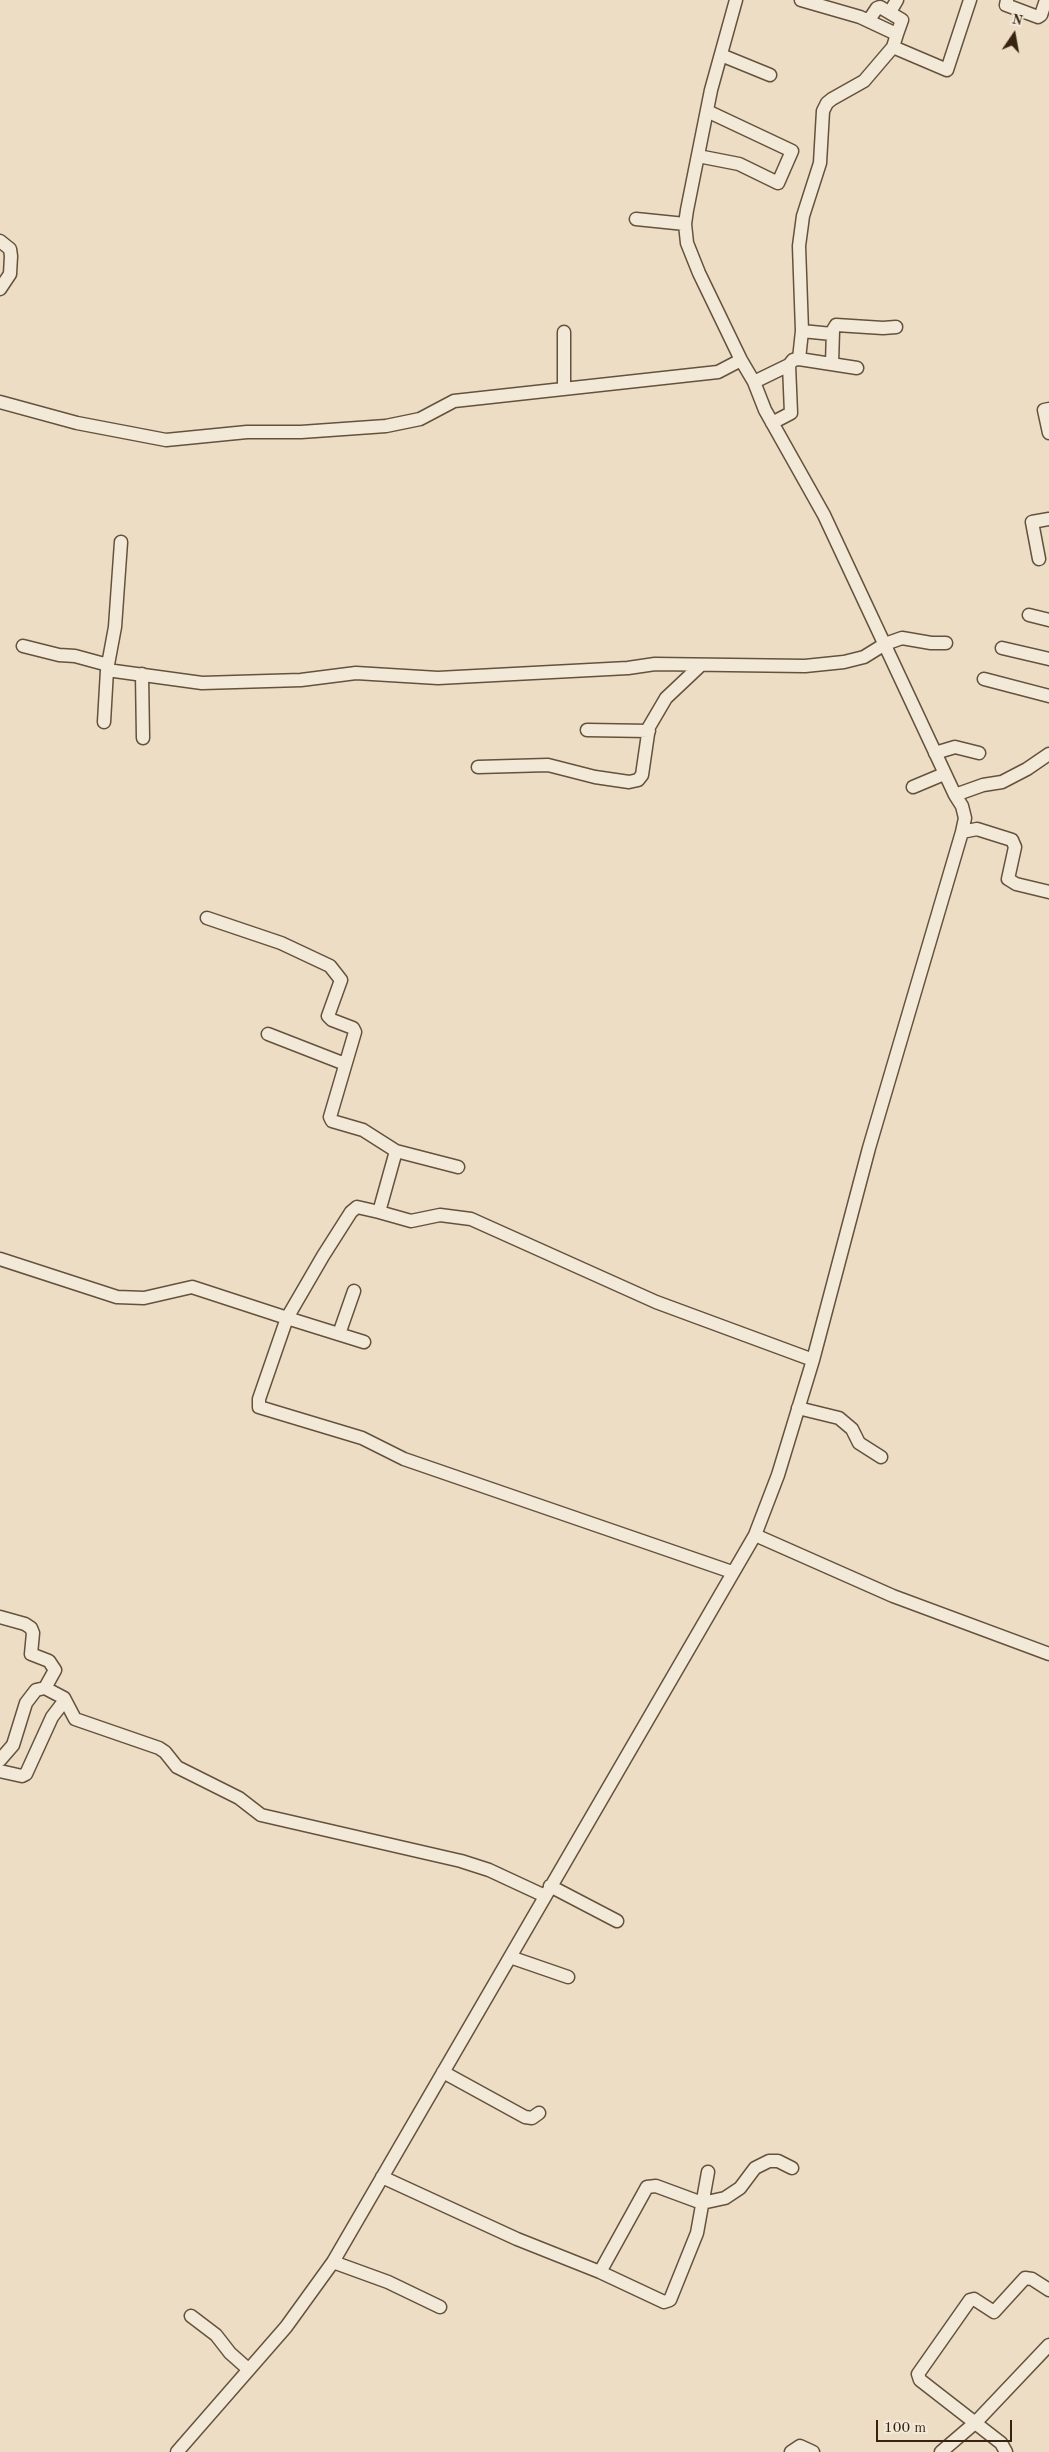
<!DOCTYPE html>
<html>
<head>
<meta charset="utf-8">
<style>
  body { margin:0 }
  #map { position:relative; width:1049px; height:2452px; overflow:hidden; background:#edddc5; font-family:"Old Standard TT",serif }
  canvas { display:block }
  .north { position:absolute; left:989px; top:10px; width:50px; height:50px; -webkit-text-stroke:4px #f3e9d9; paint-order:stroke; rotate:12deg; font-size:14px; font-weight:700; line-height:20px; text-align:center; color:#37230f }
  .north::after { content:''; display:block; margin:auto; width:18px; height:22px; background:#37230f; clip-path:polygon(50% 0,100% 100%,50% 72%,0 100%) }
  .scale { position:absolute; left:876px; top:2420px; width:136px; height:22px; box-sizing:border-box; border:2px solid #37230f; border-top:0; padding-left:6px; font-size:15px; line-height:18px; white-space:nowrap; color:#37230f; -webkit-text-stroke:4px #f3e9d9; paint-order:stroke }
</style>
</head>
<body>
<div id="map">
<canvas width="1049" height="2452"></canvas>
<div class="north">N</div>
<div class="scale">100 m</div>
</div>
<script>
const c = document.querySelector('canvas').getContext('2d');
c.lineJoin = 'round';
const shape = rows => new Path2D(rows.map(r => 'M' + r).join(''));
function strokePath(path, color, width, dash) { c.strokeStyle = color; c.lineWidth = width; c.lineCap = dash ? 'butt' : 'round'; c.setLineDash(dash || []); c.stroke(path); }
const minor = shape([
  [736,0,711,90,687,210,685,224,687,243,699,273,741,360,754,382,765,410,824,515,955,795],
  [801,0,860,17,892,32,897,34,893,47,947,70,970,0],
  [1007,0,1006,5,1038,17,1041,15,1046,0],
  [890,12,897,0],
  [869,20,877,8,880,7,902,20,897,34],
  [721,55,770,75],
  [698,156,739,164,778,183,792,151,707,111],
  [636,219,685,224],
  [0,241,10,249,11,256,10,274,0,289],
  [802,331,832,334],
  [564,332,564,387],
  [799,359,802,331,799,246,803,216,820,163,823,111,827,103,832,99,864,81,893,47],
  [832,364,833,330,836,325,883,328,896,327],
  [754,382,789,365,793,360,799,359,857,368],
  [0,402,77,423,166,440,247,432,301,432,386,426,420,419,454,401,718,372,741,360],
  [1049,409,1044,410,1049,433],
  [772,423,791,413,789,365],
  [121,542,115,627,107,670,202,683,301,680,356,673,438,678,628,668,655,664,805,666,844,662,864,657,885,644,902,638,931,643,946,643],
  [1039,559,1032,522,1049,519],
  [1029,615,1049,620],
  [23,646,59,655,75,656,108,665],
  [1002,648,1049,659],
  [142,674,143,738],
  [984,679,1049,696],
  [104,722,107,670],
  [587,730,649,731],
  [935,753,955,747,979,753],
  [478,767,548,765,595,777,629,782,638,780,642,775,649,727,666,698,701,665],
  [913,787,944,774],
  [962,832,977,829,1012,840,1015,847,1008,879,1016,884,1049,892],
  [207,918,281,943,330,966,341,980,328,1016,332,1020,353,1028,355,1032,330,1117,332,1121,363,1130,396,1151,379,1212,411,1221,440,1215,471,1219,656,1302,813,1360],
  [268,1034,345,1064],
  [396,1151,458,1167],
  [0,1259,117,1297,144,1298,192,1287,287,1318,259,1399,259,1407,362,1438,404,1459,732,1572],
  [339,1334,354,1291],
  [364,1342,287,1318,323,1256,351,1212,357,1207,379,1212],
  [798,1408,839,1418,852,1429,859,1443,881,1457],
  [755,1535,893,1596,1049,1654],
  [0,1617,25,1624,31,1628,33,1633,31,1654,49,1661,55,1670,45,1688],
  [0,1760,13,1745,26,1703,36,1690,45,1688,64,1698,75,1719,159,1748,165,1752,177,1767,239,1798,261,1815,461,1861,489,1870,545,1896],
  [0,1771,22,1776,26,1774,52,1717,65,1700],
  [550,1886,617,1921],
  [510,1957,568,1977],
  [443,2072,525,2117,532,2118,539,2113],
  [382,2177,517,2239,600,2272,664,2302,670,2300,697,2233,708,2172],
  [333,2262,388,2282,440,2307],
  [600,2272,647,2187,656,2186,702,2203,725,2198,740,2188,755,2168,769,2161,778,2161,792,2168],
  [191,2316,216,2335,230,2353,248,2369],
  [177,2452,286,2327,333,2262,755,1535,778,1475,813,1360,869,1148,962,832,965,818,962,806,955,795,983,785,1002,782,1027,769,1049,754],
  [791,2452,800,2446,813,2452],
  [941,2452,976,2422,1049,2345],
  [1006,2452,1001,2443,920,2380,918,2374,970,2300,974,2299,994,2312,1025,2278,1032,2279,1049,2290]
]);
strokePath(minor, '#64523c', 15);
strokePath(minor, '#f3e9d9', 12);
</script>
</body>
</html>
